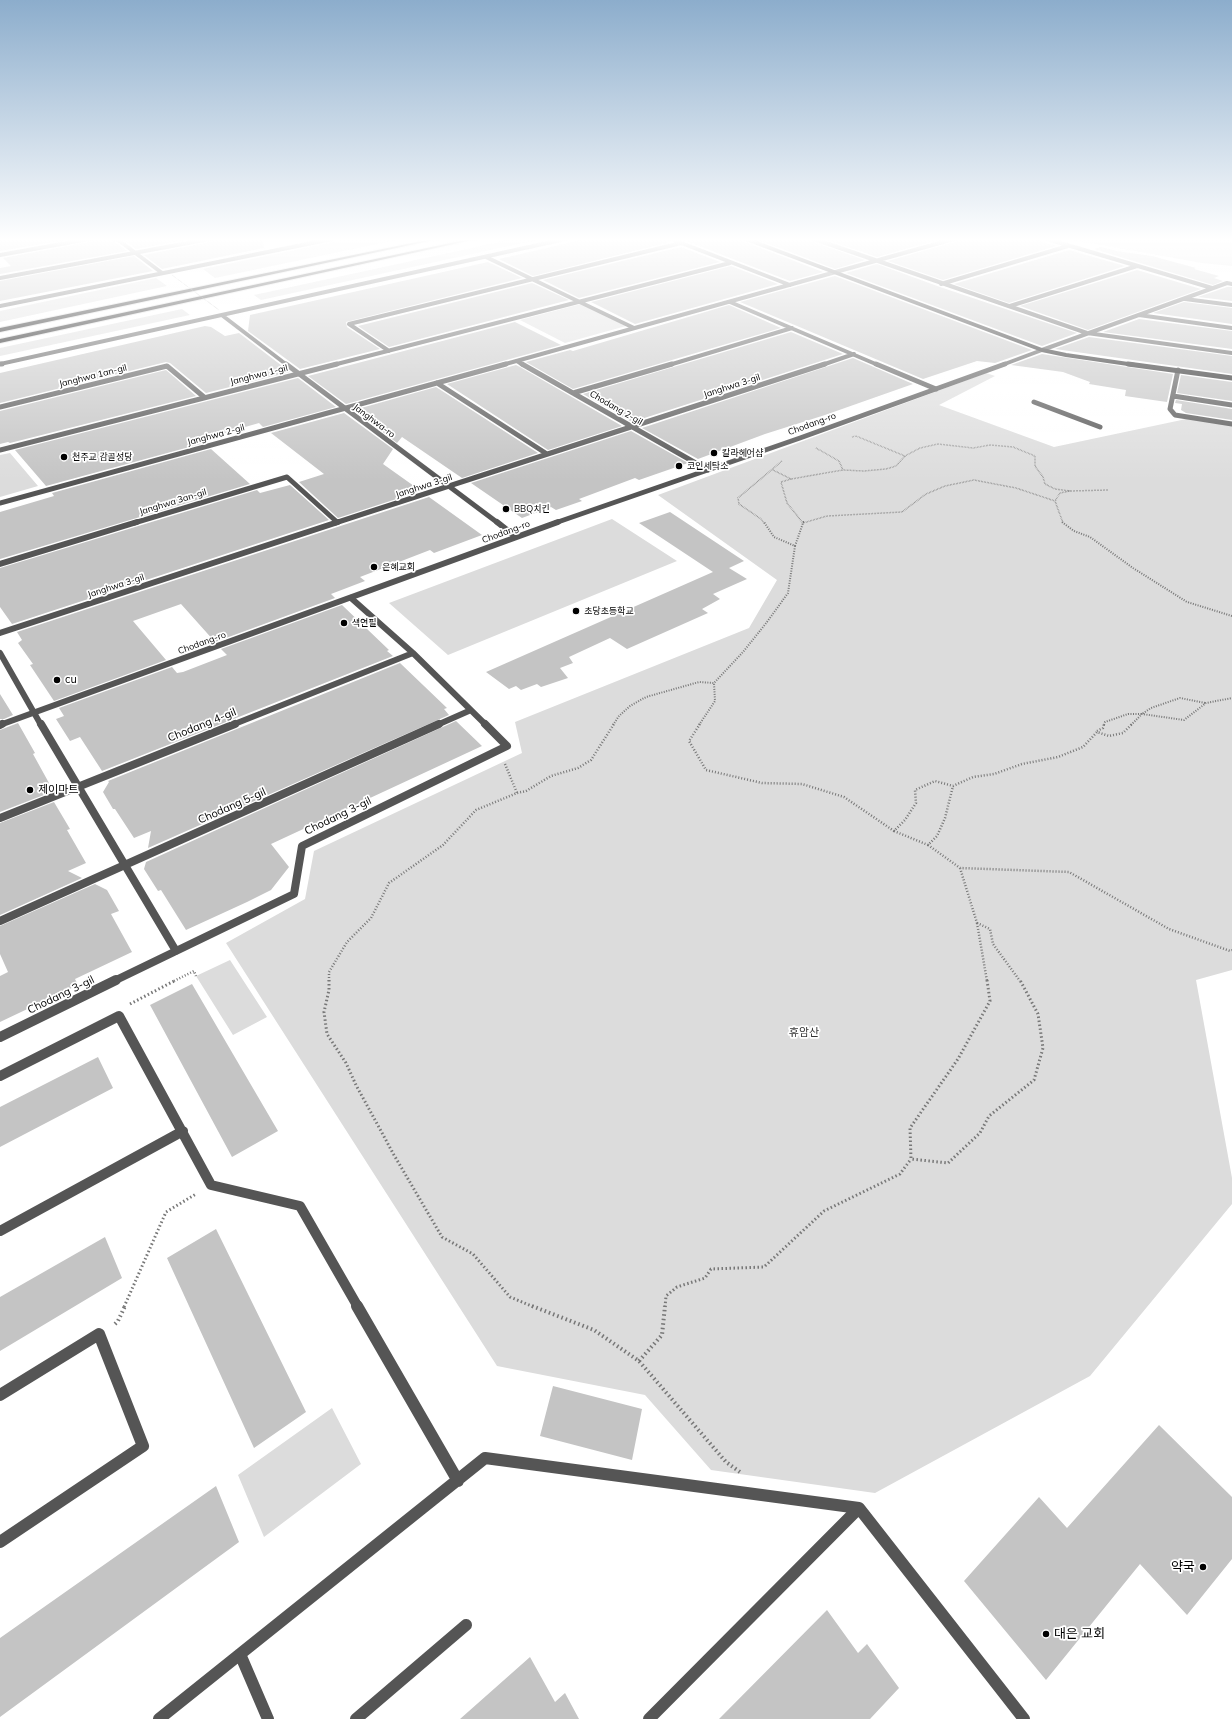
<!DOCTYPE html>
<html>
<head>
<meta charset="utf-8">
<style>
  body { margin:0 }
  canvas { display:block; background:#fff }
</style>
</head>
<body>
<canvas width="1232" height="1719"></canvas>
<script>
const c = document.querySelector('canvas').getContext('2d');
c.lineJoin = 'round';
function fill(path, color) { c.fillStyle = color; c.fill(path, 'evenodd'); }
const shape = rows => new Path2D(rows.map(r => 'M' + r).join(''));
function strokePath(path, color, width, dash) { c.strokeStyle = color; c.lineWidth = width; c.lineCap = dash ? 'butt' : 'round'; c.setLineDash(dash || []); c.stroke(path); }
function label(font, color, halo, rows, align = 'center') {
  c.font = font + ' Mulish,"Noto Sans KR",sans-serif'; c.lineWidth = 3.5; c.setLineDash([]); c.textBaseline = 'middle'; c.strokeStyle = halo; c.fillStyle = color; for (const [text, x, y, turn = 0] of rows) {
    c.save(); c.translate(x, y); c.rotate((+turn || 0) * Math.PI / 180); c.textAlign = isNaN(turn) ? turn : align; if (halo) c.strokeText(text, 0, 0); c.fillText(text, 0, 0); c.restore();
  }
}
fill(shape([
  [349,239,401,239,215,278,203,269],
  [513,239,541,239,261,300,254,295],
  [1067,239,1232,239,1232,266,1202,263],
  [156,278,167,286,0,322,0,311],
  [581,304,626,326,565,343,520,320],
  [182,309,190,315,0,356,0,348],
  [986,373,995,376,939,405,1054,447,1191,418,1232,425,1232,970,1196,980,1232,1178,1232,1204,1090,1376,875,1493,711,1470,645,1395,497,1366,226,943,305,899,314,851,522,753,515,722,749,628,777,580,658,495],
  [10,453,38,486,0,497,0,455],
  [612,519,677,561,448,655,389,603],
  [230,960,267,1017,233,1035,196,976],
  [332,1408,361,1464,264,1537,238,1475]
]), '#dcdcdc');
fill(shape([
  [0,239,70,239,0,251],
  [92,239,114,239,115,242,127,251,0,274,0,268,11,266,3,258,90,242],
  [123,239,190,239,136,249],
  [212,239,263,239,264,248,162,269,144,255,210,242],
  [585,239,668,239,670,242,533,276,499,259],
  [681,239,743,239,745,242,823,272,790,281],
  [756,239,811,239,813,242,865,260,835,269],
  [825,239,941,239,877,257],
  [957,239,1033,239,1056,246,943,280,888,261,955,242],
  [681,247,720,262,579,298,543,280],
  [1101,247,1117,251,1152,256,1196,268,1194,269,1219,276,1214,278,1223,281,1213,285,1094,249],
  [1069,250,1125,266,1009,303,954,284],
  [134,256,153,271,0,301,0,281],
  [488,262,522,278,346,322,347,327,380,349,300,369,248,331,250,315],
  [877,264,940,287,1077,333,1042,346,846,273],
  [731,266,778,284,635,324,591,302],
  [1137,270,1201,289,1088,330,1020,306],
  [835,276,1032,350,995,363,977,361,923,379,740,302],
  [532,283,569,300,389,347,358,326],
  [1227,287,1232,287,1232,301,1198,297],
  [1184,302,1232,308,1232,324,1153,313],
  [729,305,781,328,573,389,526,362,570,350,573,351],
  [1139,319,1232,331,1232,349,1103,332],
  [515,322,561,345,346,404,308,376],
  [205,326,211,327,225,336,239,333,290,372,206,393,170,363,166,362,0,403,0,373],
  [791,332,843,354,632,422,583,394],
  [1089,337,1232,356,1232,374,1055,349],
  [1042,354,1173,374,1167,402,1125,396,1126,390,1089,384,1090,382,1063,372,1011,365],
  [853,358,913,384,825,415,765,434,698,459,642,428],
  [516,365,520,367,622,426,548,450,447,384],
  [166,370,196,396,10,443,8,442,0,444,0,411],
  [1181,375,1232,382,1232,401,1177,393],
  [298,378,336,407,263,427,259,423,200,440,204,443,46,486,15,450],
  [436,387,538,453,462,478,402,437,397,443,354,410],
  [1176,400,1232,409,1232,420,1186,413,1181,410,1182,404,1175,403],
  [344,413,393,449,383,464,421,491,338,518,299,482,324,474,271,433],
  [631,431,688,463,639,480,635,478,579,499,582,501,556,510,551,507,522,518,471,483],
  [211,449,250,484,0,559,0,512,54,496,52,493],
  [290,485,329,520,12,624,0,607,0,568,257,490,260,493],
  [429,497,482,535,434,553,430,550,360,577,365,581,331,594,335,598,215,642,181,604,133,621,166,660,54,701,30,665,33,664,18,643,22,640,17,632],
  [670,512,744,561,729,568,747,579,713,594,720,599,702,609,708,613,627,649,610,638,569,657,573,663,560,668,568,678,541,687,537,684,521,690,516,686,509,689,486,672,713,572,639,523],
  [342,605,389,650,387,651,393,656,102,771,80,737,70,741,56,719,64,716,59,708,172,667,177,673,183,672,227,655,221,649],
  [400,663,447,708,444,709,449,715,148,848,151,831,134,838,115,809,113,809,103,792,109,782,108,781],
  [0,694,13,715,4,719,0,719],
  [456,721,482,746,271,844,289,867,271,890,247,902,186,930,161,890,158,891,144,869,146,862],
  [18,723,35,753,33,754,49,783,46,787,49,793,0,812,0,730],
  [54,802,70,829,67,830,86,863,68,871,82,878,0,915,0,823],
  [95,884,107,890,119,911,111,914,132,952,75,979,78,985,0,1022,0,976,8,972,0,954,0,926],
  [192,984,278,1131,232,1157,150,1005],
  [98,1057,113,1088,0,1147,0,1107],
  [216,1229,306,1412,254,1448,167,1258],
  [105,1237,122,1278,0,1351,0,1297],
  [553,1386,642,1409,632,1460,540,1436],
  [1159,1425,1232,1497,1232,1559,1187,1615,1140,1564,1046,1680,964,1581,1039,1497,1067,1528],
  [216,1486,239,1542,0,1717,0,1638],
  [827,1610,858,1653,867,1644,899,1688,870,1719,719,1719],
  [530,1657,555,1702,565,1693,579,1719,460,1719]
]), '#c4c4c4');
const primary = shape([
  [431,239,439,239,0,332,0,328,431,239],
  [469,239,477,239,0,343,0,339,469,239]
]);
strokePath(primary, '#dbdbdb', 2);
strokePath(shape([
  [852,437,856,436,905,456,920,448,938,444,973,448,990,445,1013,447,1035,456,1035,466,1043,477,1045,484,1055,489,1070,491,1060,493,1055,501],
  [816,448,839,461,843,470,864,471,886,469,896,466,905,456],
  [773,470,791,479,781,482,787,503,803,523,827,516,902,512,926,494,945,486,974,480,1016,488,1055,501,1063,523],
  [791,479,843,470],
  [1070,491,1108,490],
  [764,523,761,519,739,504,738,498,782,461]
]), '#777', 1.5, [0.5, 1]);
strokePath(shape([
  [803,522,805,522],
  [1062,522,1074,531,1090,537,1133,568,1187,602,1232,616],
  [795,546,803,523],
  [613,725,619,716,630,706,646,697,699,682,714,683,743,652,767,622,788,593,795,546,774,537,764,522],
  [699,725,715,701,714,683],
  [1104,725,1105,722,1128,714,1142,714,1151,708,1180,698,1205,703],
  [1131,725,1142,714,1184,720,1206,703,1232,698]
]), '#777', 2, [1, 1.5]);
strokePath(shape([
  [700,724,689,741,706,770,762,783,802,784,844,797,894,831,905,820,916,803,915,790,935,781,953,786,973,777,994,774,1022,764,1058,757,1083,747,1097,732,1109,736,1123,733,1132,724],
  [1097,731,1103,728,1104,724],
  [505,764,517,793],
  [894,831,928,845,937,836,945,818,953,786],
  [928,845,960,868,1069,872,1169,929,1230,951,1232,950],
  [960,868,977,923],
  [977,923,990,929,993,944,1020,981],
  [977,923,987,981],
  [174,981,194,971,196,976],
  [329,981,329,972,347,942,371,918,389,883,443,845,476,810,517,793,526,791,551,776,578,768,591,760,614,724]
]), '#777', 2.5, [1, 2]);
strokePath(shape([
  [329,980,329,990,324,1012,327,1034,346,1063,356,1085,394,1155,442,1237,473,1254,510,1297,534,1307],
  [987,980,990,1001,958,1059,910,1128,911,1159,948,1163,980,1133,989,1116,1034,1080,1043,1048,1038,1014,1020,980],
  [130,1004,176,980],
  [124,1307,166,1212,196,1194],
  [665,1307,666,1296,677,1287,705,1278,711,1269,764,1267,824,1211,900,1174,911,1159]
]), '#777', 3, [1.5, 2.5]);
strokePath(shape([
  [532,1306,594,1330,639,1361,726,1462,740,1472],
  [115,1324,118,1321,125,1306],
  [639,1361,662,1335,665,1306]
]), '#777', 4, [1.5, 3]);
strokePath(shape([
  [1034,402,1100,427]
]), '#555', 5);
strokePath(shape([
  [0,1076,119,1016,211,1185,300,1206,358,1307],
  [0,1231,183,1131]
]), '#555', 10);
strokePath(shape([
  [357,1306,458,1481],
  [0,1395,99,1334,143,1446,0,1542],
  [240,1654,268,1719],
  [159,1719,485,1458,859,1508,1024,1719],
  [356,1719,466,1625],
  [649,1719,859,1508]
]), '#555', 12);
strokePath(shape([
  [117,239,162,273],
  [671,239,790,285],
  [814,239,1087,333,1232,353],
  [1047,239,1212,288],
  [0,255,89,239],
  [486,257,634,328],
  [0,278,209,239],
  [941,284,1068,246],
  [1185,299,1232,305],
  [730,302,878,365],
  [0,306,332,239],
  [1010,306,1137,266],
  [1139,315,1232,328],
  [1042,350,1227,283,1232,284],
  [389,351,349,324,681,243],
  [517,361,523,365],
  [333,365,730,263],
  [502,365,954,239],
  [669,365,792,328],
  [822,365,854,354]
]), '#555', 4);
strokePath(shape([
  [522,364,708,470],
  [876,364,936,389],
  [1178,370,1170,409,1175,415,1232,424],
  [437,383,547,454],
  [573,393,672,364],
  [1173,396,1232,405],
  [0,407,167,366,204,397],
  [0,450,337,364],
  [0,503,506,364],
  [134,523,287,477,337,522],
  [335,523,825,364]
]), '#555', 5);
strokePath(shape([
  [0,564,137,522],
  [351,598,413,653,486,725],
  [0,633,338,522],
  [0,653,41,725],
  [232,725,413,653],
  [437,725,471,710]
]), '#555', 6);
strokePath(shape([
  [41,724,176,951],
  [0,818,235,724],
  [0,921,439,724],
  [114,981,294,894,302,846,507,746,485,724]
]), '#555', 8);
strokePath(shape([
  [0,1037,116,980]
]), '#555', 10);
strokePath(shape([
  [223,316,287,365],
  [0,364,565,239],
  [1002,365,1042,350]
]), '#555', 4);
strokePath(shape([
  [0,364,2,364],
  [286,364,498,523],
  [555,523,800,438,1005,364]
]), '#555', 5);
strokePath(shape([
  [497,522,516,537],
  [0,725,558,522]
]), '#555', 6);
strokePath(shape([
  [0,725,2,724]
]), '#555', 8);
strokePath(shape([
  [746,239,1042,350,1066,355,1135,365]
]), '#222', 4);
strokePath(shape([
  [1128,364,1232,378]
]), '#222', 5);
fill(primary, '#000');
strokePath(shape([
  [172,275,219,310]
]), '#777', 1, [0.5, 1]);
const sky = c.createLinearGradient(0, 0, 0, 480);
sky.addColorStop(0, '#8cadcc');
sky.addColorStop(0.5, '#fff');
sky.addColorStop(1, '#ffffff00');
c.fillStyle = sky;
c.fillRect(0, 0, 1232, 480);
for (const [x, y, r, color] of [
  [714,453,4,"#000"],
  [64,457,4,"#000"],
  [679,466,4,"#000"],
  [506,509,4,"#000"],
  [374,567,4,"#000"],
  [576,611,4,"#000"],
  [344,623,4,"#000"],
  [57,680,4,"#000"],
  [30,790,4,"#000"],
  [1203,1567,4,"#000"],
  [1046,1634,4,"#000"]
]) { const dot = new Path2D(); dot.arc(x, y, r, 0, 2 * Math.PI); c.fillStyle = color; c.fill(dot); strokePath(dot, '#fff', 1.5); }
label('9px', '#000', '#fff', [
  ["Janghwa 1-gil",259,375,-14],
  ["Janghwa 1an-gil",93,376,-14],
  ["Janghwa 3-gil",732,386,-18],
  ["Chodang 2-gil",616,408,30],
  ["Janghwa-ro",374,421,37],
  ["Chodang-ro",812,424,-20],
  ["Janghwa 2-gil",216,435,-15],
  ["Janghwa 3-gil",424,486,-18],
  ["Janghwa 3an-gil",173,502,-17],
  ["Chodang-ro",506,532,-20],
  ["Janghwa 3-gil",116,586,-18],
  ["Chodang-ro",202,643,-20]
]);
label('9px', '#000', '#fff', [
  ["칼라헤어샵",722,453],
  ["천주교 감골성당",72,457],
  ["코인세탁소",687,466],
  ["BBQ치킨",514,509],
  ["은혜교회",382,567],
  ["초당초등학교",584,611],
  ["색연필",352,623]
], 'left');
label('11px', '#000', '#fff', [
  ["cu",65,680],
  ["제이마트",38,790]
], 'left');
label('11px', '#000', '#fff', [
  ["Chodang 4-gil",202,725,-22],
  ["Chodang 5-gil",232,806,-24],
  ["Chodang 3-gil",338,816,-26],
  ["Chodang 3-gil",61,995,-26]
]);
label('11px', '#333', '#fff', [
  ["휴암산",804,1033]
]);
label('13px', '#000', '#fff', [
  ["약국",1195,1567],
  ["대은 교회",1054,1634,"left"]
], 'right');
</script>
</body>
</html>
